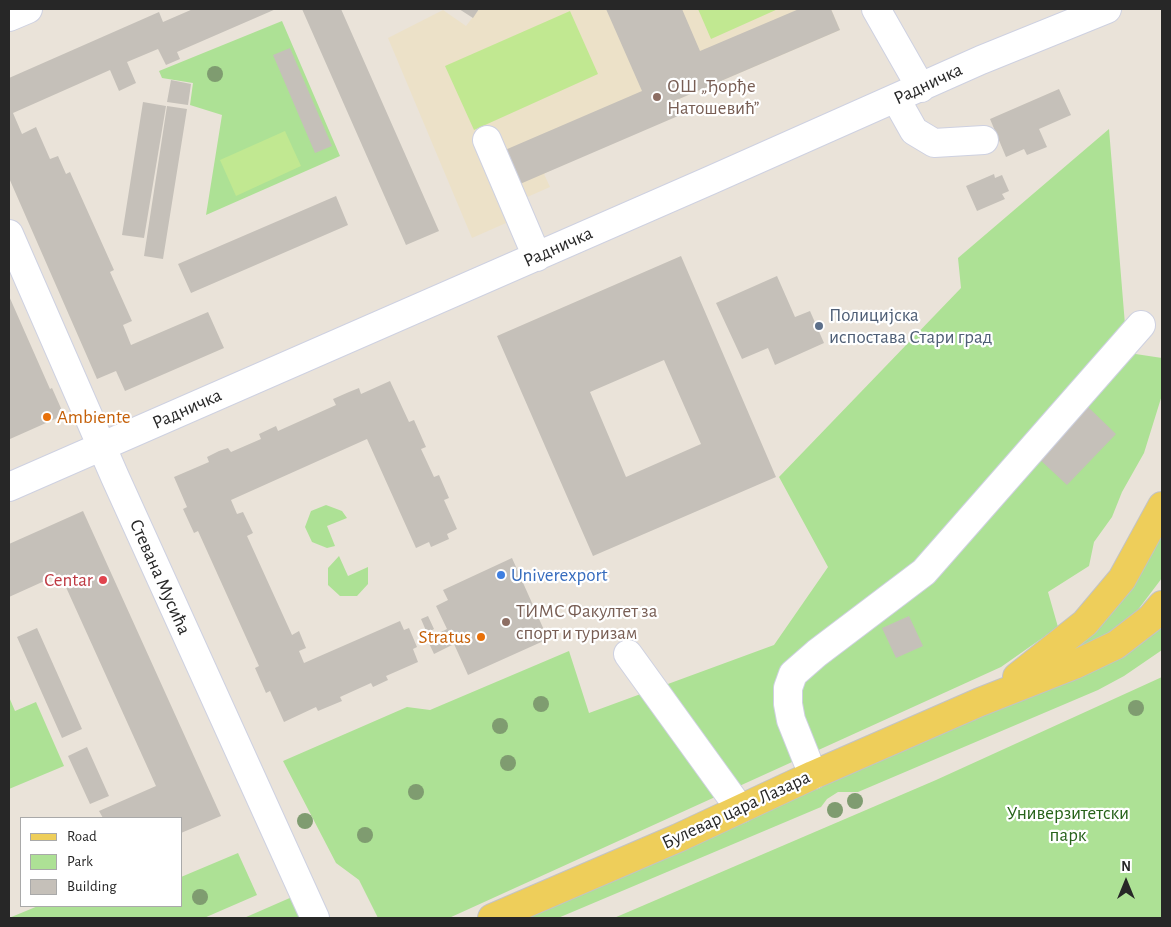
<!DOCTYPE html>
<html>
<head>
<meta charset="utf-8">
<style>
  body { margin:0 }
  #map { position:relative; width:1171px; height:927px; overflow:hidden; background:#eae3d9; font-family:"Alegreya Sans",sans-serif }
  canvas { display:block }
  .frame { position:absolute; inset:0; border:10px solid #272727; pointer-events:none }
  .legend { position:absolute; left:20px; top:817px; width:162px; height:90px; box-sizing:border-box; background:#fff; border:1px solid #a9a9a9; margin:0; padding:6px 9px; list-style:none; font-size:15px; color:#272727 }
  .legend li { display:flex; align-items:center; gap:10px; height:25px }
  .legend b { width:25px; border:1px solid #a9a9a9 }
  .north { position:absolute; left:1101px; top:857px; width:50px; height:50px; -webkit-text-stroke:4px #fff; paint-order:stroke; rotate:0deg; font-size:14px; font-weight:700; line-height:20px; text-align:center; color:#272727 }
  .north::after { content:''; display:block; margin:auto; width:18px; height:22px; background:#272727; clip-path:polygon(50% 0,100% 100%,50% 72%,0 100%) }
</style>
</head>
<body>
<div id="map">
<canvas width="1171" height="927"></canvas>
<div class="frame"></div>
<ul class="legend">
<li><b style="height:6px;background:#eece5a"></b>Road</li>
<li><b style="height:14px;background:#ade195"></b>Park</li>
<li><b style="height:14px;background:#c5c0b9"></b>Building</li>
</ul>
<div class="north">N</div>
</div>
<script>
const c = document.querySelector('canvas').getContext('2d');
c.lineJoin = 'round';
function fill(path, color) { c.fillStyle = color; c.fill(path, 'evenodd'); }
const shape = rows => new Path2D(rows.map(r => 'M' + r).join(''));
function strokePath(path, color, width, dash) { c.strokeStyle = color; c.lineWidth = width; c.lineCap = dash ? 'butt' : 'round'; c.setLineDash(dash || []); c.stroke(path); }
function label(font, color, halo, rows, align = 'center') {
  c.font = font + ' "Alegreya Sans",sans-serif'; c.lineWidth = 4.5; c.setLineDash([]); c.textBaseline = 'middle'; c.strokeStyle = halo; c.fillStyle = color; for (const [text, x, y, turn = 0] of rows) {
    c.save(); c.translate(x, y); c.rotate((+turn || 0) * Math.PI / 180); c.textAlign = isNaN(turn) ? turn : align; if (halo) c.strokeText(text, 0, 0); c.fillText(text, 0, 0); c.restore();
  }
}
fill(shape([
  [479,9,831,9,840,30,672,102,544,174,550,187,525,198,531,212,472,238,388,38,443,10,466,26]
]), '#ece1c8');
fill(shape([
  [282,21,340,156,206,215,222,115,190,105,193,83,162,78,159,71],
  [1109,129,1126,337,1129,353,1162,358,1162,395,1144,453,1122,492,1112,517,1094,542,1089,566,1048,592,1058,627,1001,667,449,918,378,918,359,880,336,863,283,761,407,707,430,710,569,651,589,713,774,645,828,567,779,477,961,288,958,258],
  [326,505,342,511,347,518,327,526,335,546,327,548,312,542,305,527,311,511],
  [1162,524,1162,578,1134,615,1113,631,1080,650,1051,659],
  [339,556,348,576,368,567,368,584,357,596,340,596,328,585,328,568],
  [1162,607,1162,650,1124,676,1098,690,858,792,838,792,827,799,821,807,558,918,499,918,980,702],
  [1162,677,1162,918,614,918,936,780],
  [9,697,15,711,36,702,64,766,9,789],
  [238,853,257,895,204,918,9,918,38,906,181,906,181,877],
  [292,897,300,918,244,918]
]), '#ade195');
fill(shape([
  [698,9,778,9,711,39],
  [570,11,598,74,474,130,445,66],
  [285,131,301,166,236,196,220,160]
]), '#c1e891');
fill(shape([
  [193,9,276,9,177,52,180,59,166,65,158,49,127,62,136,83,119,91,110,70,13,113,22,134,36,127,50,159,58,156,66,174,70,172,114,270,110,272,132,321,123,325,131,345,208,312,224,348,125,391,116,371,97,379,9,178,9,78,159,12,163,22],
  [302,9,341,9,439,231,406,245],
  [459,9,479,9,473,18],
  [606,9,682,9,700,51,799,9,831,9,840,30,672,102,678,116,520,184,505,150,642,91],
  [290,48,332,146,315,153,273,55],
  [171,80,191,84,188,105,167,102],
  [1059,89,1071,115,1039,129,1047,147,1027,155,1024,149,1006,157,990,119],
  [143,102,166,106,144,238,122,235],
  [167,106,187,109,163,259,144,256],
  [994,174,995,178,1002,175,1009,191,1002,194,1005,199,977,211,966,186],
  [336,196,348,225,191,293,178,264],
  [681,256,776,477,593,556,497,336],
  [664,360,701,444,626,477,590,392],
  [777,276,795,317,810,311,824,343,775,365,768,348,742,359,716,303],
  [9,296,50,389,52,388,64,415,10,439],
  [390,381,409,422,414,420,426,447,421,449,434,477,439,475,449,498,444,500,457,529,447,534,449,539,431,547,429,542,416,548,367,439,231,500,237,514,243,512,253,533,247,536,292,635,299,631,306,648,299,651,304,663,400,621,404,630,409,628,417,647,413,649,418,662,386,676,388,680,373,687,371,683,340,697,342,701,318,711,316,707,284,722,270,691,266,693,255,668,259,666,198,531,194,533,183,509,187,507,174,477,209,462,207,457,219,451,228,448,231,452,261,439,259,434,276,426,278,431,336,405,333,399,349,392,359,388,361,394],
  [1086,405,1116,434,1067,485,1037,457],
  [83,511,221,816,181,833,181,818,103,818,99,811,156,786,60,574,9,597,9,544],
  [512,558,548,639,468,675,454,644,434,654,427,639,447,629,436,606,448,600,443,590],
  [428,616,434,629,427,633,421,619],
  [909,616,923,646,896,658,882,628],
  [37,628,82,729,62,738,17,637],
  [87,747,109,796,90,804,68,756]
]), '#c5c0b9');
const minor = shape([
  [876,9,921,88],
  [9,17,28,9],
  [896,99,914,131,934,143,984,140],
  [487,140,537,257],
  [9,234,115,477,315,918],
  [9,487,711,180,981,60,1107,9],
  [628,654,740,809],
  [813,775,791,720,788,704,788,688,793,674,817,653,924,572,1141,325]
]);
const major = shape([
  [1017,677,1085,623,1101,604,1122,579,1162,506],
  [492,918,678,838,813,775,980,702,1074,665,1116,645,1151,618,1162,605]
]);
strokePath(minor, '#ced1e1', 30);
strokePath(major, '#c3c3c3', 30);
strokePath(minor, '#fff', 28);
strokePath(major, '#eece5a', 28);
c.fillStyle = '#7f9c70';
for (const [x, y] of [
  [215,74],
  [541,704],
  [1136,708],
  [500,726],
  [508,763],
  [416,792],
  [855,801],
  [835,810],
  [305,821],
  [365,835],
  [200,897]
]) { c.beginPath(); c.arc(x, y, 8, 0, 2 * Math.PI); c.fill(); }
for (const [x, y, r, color] of [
  [657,97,5,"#8d6e63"],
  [819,326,5,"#5c6f8a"],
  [47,417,5,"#e8710a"],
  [501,575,5,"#3f7fe0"],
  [103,580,5,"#e0444e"],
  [506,622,5,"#8d6e63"],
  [481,637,5,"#e8710a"]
]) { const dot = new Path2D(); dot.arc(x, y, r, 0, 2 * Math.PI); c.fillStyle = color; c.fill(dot); strokePath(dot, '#fff', 2); }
label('19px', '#272727', '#fff', [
  ["Радничка",928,84,-25],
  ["Радничка",558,247,-24],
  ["Радничка",187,409,-24],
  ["Стевана Мусића",160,577,66],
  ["Булевар цара Лазара",736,810,-25]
]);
label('19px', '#785e54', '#fff', [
  ["ОШ „Ђорђе",667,86],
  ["Натошевић”",667,108],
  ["ТИМС Факултет за",516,611],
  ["спорт и туризам",516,633]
], 'left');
label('19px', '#4e5e75', '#fff', [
  ["Полицијска",829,315],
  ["испостава Стари град",829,337]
], 'left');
label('19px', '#c56008', '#fff', [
  ["Ambiente",57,417],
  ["Stratus",471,637,"right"]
], 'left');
label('19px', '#366cbe', '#fff', [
  ["Univerexport",511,575]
], 'left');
label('19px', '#be3a42', '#fff', [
  ["Centar",93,580]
], 'right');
label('19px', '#27621a', '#fff', [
  ["Универзитетски",1068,813],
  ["парк",1068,835]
]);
</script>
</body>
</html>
